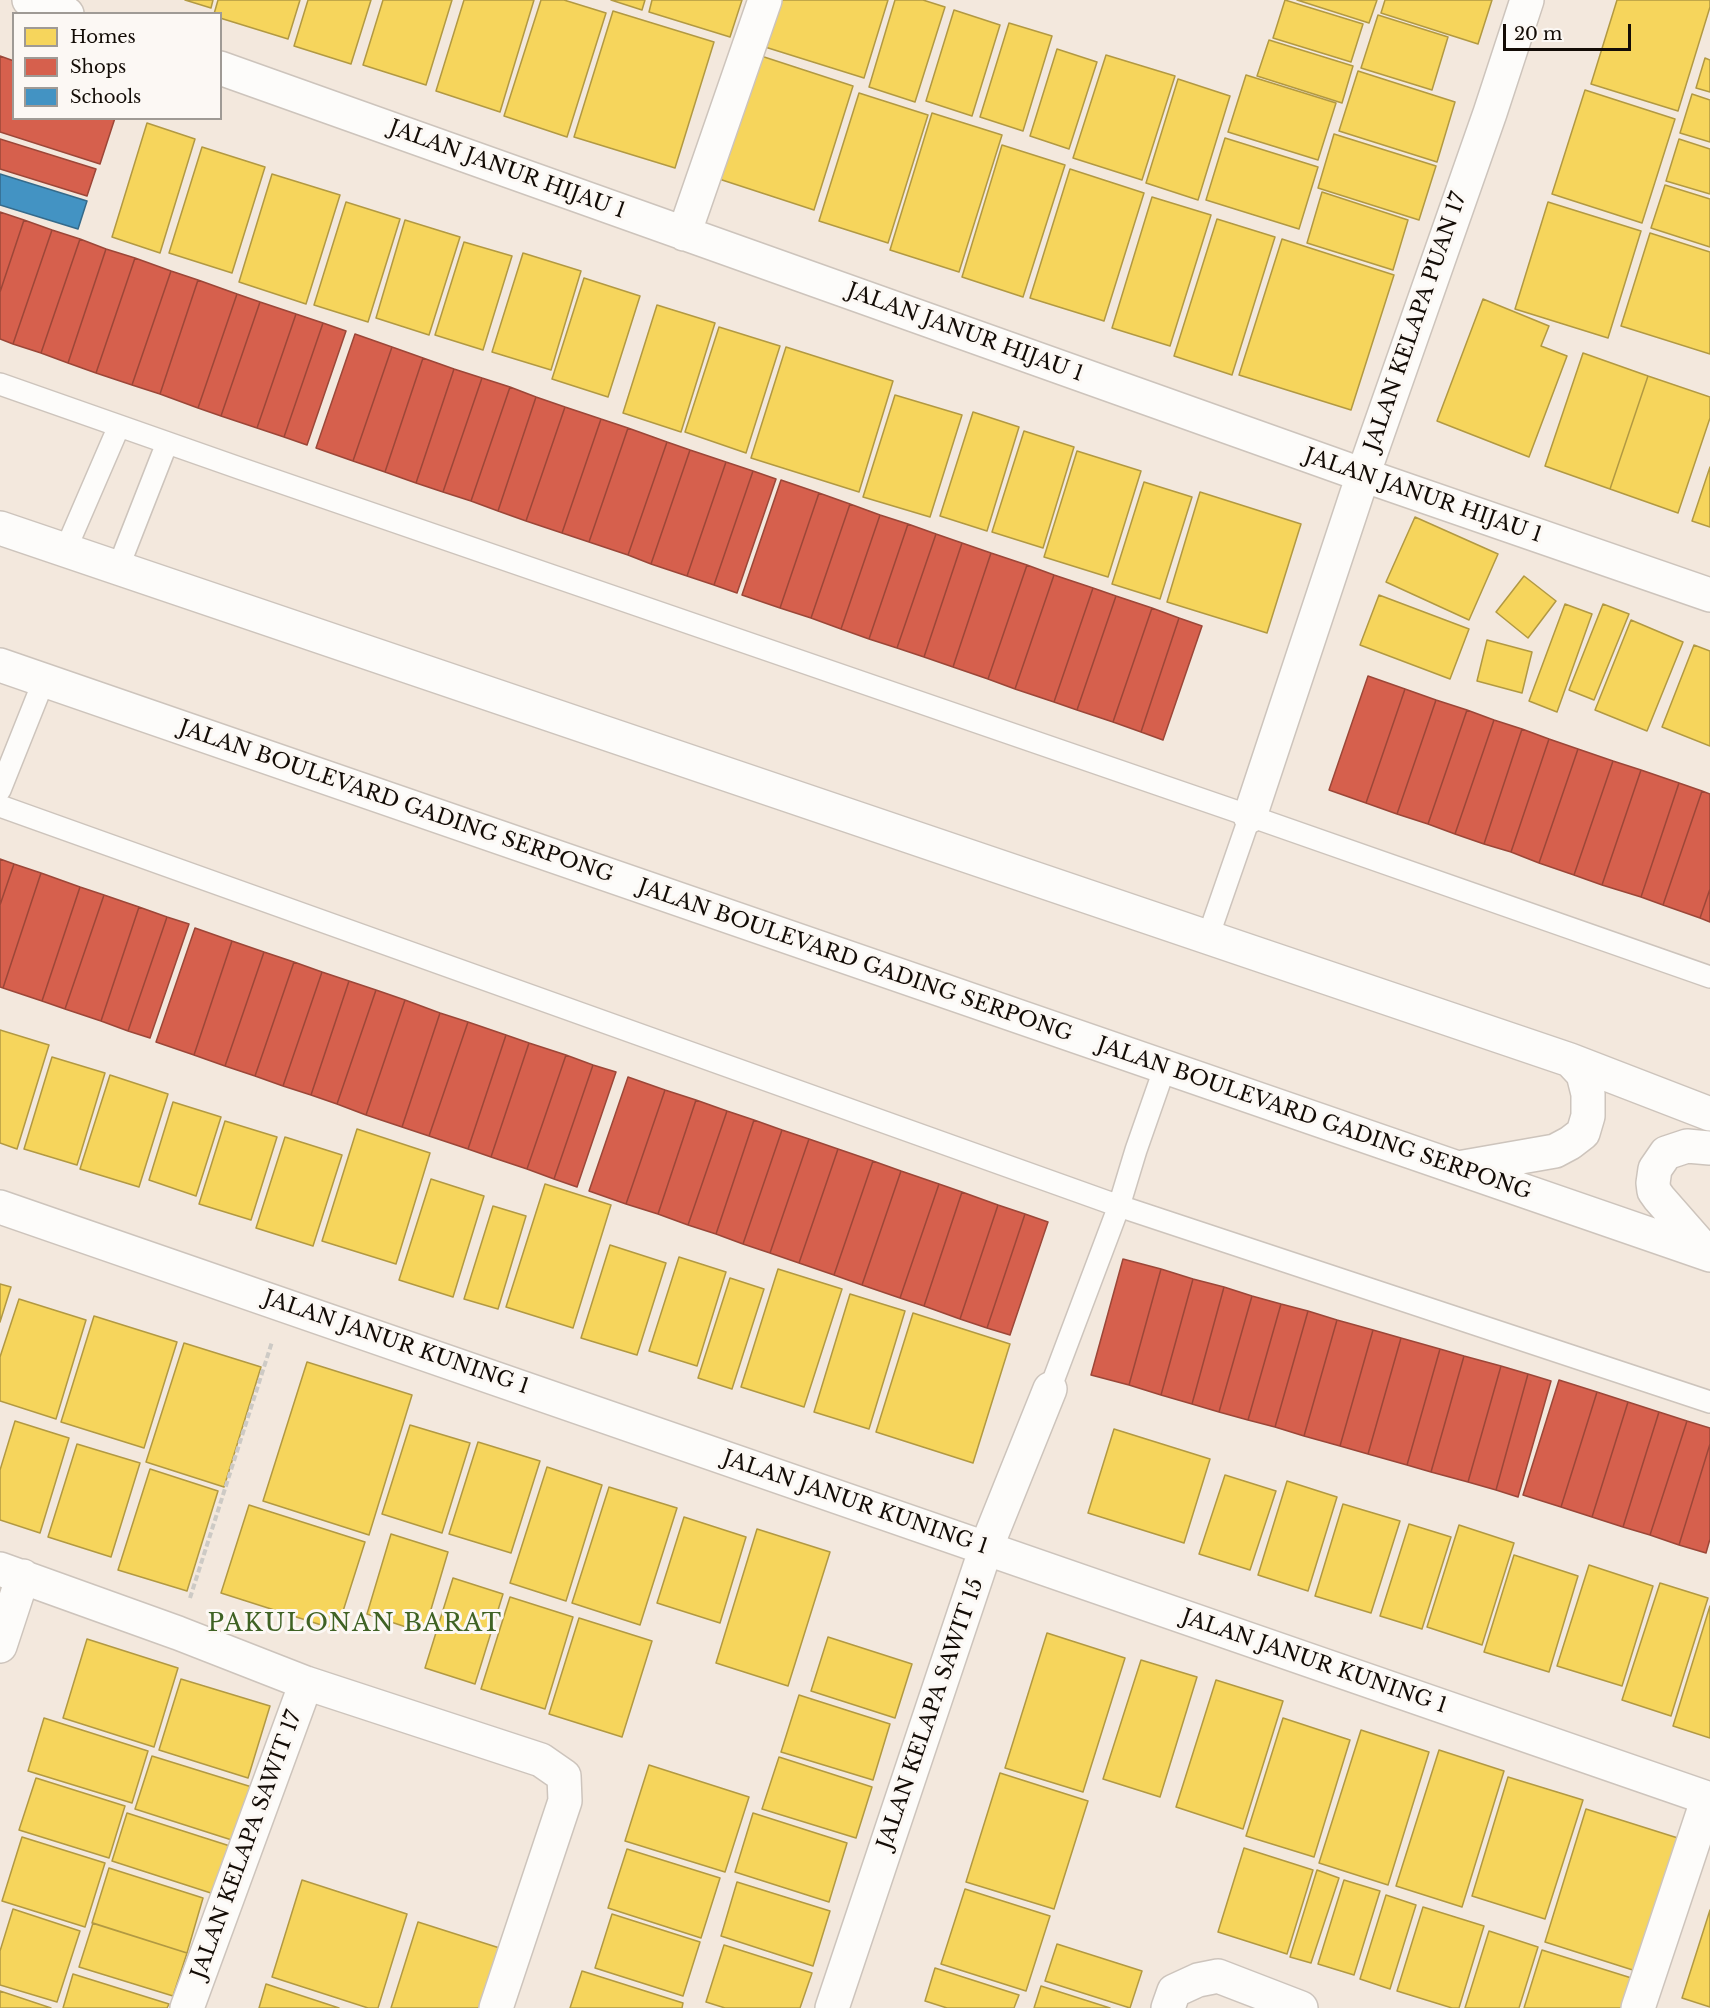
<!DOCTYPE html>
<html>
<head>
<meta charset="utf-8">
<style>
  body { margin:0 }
  #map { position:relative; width:1710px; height:2008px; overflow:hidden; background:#f3e8dd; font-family:"Libre Baskerville",serif }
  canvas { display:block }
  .legend { position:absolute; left:12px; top:12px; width:210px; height:108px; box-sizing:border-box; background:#fcf8f4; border:2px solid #9f9a95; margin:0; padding:8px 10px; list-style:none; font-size:18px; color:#130c06 }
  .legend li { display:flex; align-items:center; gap:12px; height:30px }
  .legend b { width:30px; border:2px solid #9f9a95 }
  .scale { position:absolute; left:1503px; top:24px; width:128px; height:27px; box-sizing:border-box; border:3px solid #130c06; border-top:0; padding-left:8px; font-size:18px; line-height:21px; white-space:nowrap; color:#130c06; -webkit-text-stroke:4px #fcf8f4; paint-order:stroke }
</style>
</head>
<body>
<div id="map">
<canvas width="1710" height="2008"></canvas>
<ul class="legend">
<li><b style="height:16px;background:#f6d55c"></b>Homes</li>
<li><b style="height:16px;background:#d6604d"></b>Shops</li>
<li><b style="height:16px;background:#4393c3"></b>Schools</li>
</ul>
<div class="scale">20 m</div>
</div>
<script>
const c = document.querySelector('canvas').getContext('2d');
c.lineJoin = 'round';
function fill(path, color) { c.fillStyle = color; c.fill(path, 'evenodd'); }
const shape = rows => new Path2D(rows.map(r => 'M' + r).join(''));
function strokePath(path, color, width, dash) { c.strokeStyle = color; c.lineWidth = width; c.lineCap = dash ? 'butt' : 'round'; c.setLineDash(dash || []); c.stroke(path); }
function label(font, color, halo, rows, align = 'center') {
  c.font = font + ' "Libre Baskerville",serif'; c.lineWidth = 6; c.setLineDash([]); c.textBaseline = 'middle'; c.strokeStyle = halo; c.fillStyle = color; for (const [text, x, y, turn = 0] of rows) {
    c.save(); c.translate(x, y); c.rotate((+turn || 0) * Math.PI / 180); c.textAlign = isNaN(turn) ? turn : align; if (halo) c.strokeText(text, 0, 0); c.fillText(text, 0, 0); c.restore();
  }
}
const homes = shape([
  [185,0,213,0,211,8,185,0],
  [218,0,300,0,288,39,220,18,220,14,214,14,218,0],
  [308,0,371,0,351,64,294,46,308,0],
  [383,0,452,0,426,85,363,65,383,0],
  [464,0,534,0,500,112,436,91,464,0],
  [541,0,564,0,606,13,567,137,504,116,541,0],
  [611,0,645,0,642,10,611,0],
  [652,0,742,0,730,37,649,12,652,0],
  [779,0,888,0,864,78,765,47,779,0],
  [895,0,923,0,945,7,915,102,869,87,895,0],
  [1285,0,1363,24,1351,62,1273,38,1285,0],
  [1297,0,1377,0,1369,23,1297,0],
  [1385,0,1492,0,1478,44,1381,13,1385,0],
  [1617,0,1710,0,1710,7,1678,111,1591,84,1617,0],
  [954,10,1000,25,972,116,926,101,954,10],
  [613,11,714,42,675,168,574,137,613,11],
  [1378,15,1448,37,1432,90,1361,68,1378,15],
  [1009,23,1052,36,1023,131,980,117,1009,23],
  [1269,40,1353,66,1342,103,1257,76,1269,40],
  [1057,49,1097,62,1069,149,1030,136,1057,49],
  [755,54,853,86,814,210,716,178,755,54],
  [1106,55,1175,76,1142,180,1073,158,1106,55],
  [1705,58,1710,60,1710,92,1696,88,1705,58],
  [1358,71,1455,102,1437,162,1339,131,1358,71],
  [1246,75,1336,103,1318,160,1228,132,1246,75],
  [1178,79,1230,96,1198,200,1146,183,1178,79],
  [1585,90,1675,119,1642,223,1552,194,1585,90],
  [859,93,928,115,888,243,819,221,859,93],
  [1692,94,1710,100,1710,142,1680,133,1692,94],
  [932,113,1002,135,959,272,890,250,932,113],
  [147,123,195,139,160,253,112,237,147,123],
  [1334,134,1436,166,1419,220,1318,188,1334,134],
  [1225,138,1318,167,1299,229,1206,200,1225,138],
  [1679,139,1710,149,1710,194,1666,181,1679,139],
  [1002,145,1065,165,1023,297,962,277,1002,145],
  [202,147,265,167,232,273,169,253,202,147],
  [1070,169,1144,193,1104,321,1030,298,1070,169],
  [272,174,340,195,306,304,239,282,272,174],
  [1665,185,1710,199,1710,247,1651,228,1665,185],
  [1322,192,1408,220,1393,270,1307,243,1322,192],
  [1152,197,1211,215,1170,346,1112,328,1152,197],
  [346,202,400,219,368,322,314,305,346,202],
  [1548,202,1641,231,1608,338,1515,309,1548,202],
  [1217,219,1275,237,1232,375,1174,356,1217,219],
  [405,220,460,237,429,335,376,318,405,220],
  [1650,233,1710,252,1710,354,1621,326,1650,233],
  [1282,239,1394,275,1351,410,1239,375,1282,239],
  [464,242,512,256,483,350,435,335,464,242],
  [523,253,581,271,551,370,492,352,523,253],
  [584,278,640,296,608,397,552,379,584,278],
  [1483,299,1549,326,1541,346,1567,356,1529,457,1437,421,1483,299],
  [657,305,715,323,681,432,623,413,657,305],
  [719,327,780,346,746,453,685,432,719,327],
  [786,347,893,381,859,492,751,458,786,347],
  [1583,353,1648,376,1610,489,1545,466,1583,353],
  [1648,376,1710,397,1710,418,1678,513,1610,489,1648,376],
  [895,395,962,415,930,517,863,497,895,395],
  [973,412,1019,427,987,531,940,516,973,412],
  [1024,431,1074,447,1043,548,992,532,1024,431],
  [1077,451,1141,471,1108,577,1044,557,1077,451],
  [1710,467,1710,527,1692,521,1710,467],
  [1144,482,1192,497,1160,599,1112,584,1144,482],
  [1200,492,1301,524,1267,633,1167,602,1200,492],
  [1415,517,1498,554,1469,620,1386,582,1415,517],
  [1524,576,1556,601,1528,638,1496,612,1524,576],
  [1379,595,1469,629,1450,679,1360,645,1379,595],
  [1565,604,1592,614,1557,712,1529,701,1565,604],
  [1603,604,1629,614,1594,700,1569,690,1603,604],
  [1631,620,1683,642,1647,731,1595,710,1631,620],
  [1487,640,1532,652,1522,693,1477,681,1487,640],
  [1694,645,1710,651,1710,746,1662,727,1694,645],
  [0,1030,49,1045,17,1149,0,1143,0,1030],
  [52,1057,105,1073,77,1165,24,1149,52,1057],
  [110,1075,168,1094,139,1187,80,1169,110,1075],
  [173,1102,221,1117,196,1196,149,1180,173,1102],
  [225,1121,277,1137,251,1220,199,1204,225,1121],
  [357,1129,430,1153,396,1264,322,1241,357,1129],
  [285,1137,342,1155,313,1246,256,1228,285,1137],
  [431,1179,484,1196,453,1297,399,1280,431,1179],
  [545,1184,611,1205,573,1328,506,1307,545,1184],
  [493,1206,526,1216,498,1309,464,1299,493,1206],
  [610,1245,666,1263,637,1355,581,1338,610,1245],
  [679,1257,726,1272,697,1366,649,1351,679,1257],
  [778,1269,842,1289,804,1407,741,1387,778,1269],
  [730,1278,764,1289,732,1389,698,1378,730,1278],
  [0,1284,11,1287,0,1322,0,1284],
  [850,1294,905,1311,869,1429,814,1412,850,1294],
  [19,1299,86,1320,56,1419,0,1401,0,1357,19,1299],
  [913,1313,1010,1344,973,1463,876,1432,913,1313],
  [94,1316,177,1342,144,1448,61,1422,94,1316],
  [184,1343,261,1367,224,1487,146,1462,184,1343],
  [307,1362,412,1395,369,1535,263,1501,307,1362],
  [15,1421,69,1438,40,1533,0,1520,0,1470,15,1421],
  [410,1425,470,1443,442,1533,382,1514,410,1425],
  [1114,1429,1210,1459,1184,1543,1088,1513,1114,1429],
  [478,1442,540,1461,511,1553,449,1534,478,1442],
  [77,1444,140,1463,111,1557,48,1537,77,1444],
  [547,1467,602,1485,566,1601,510,1583,547,1467],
  [150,1469,218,1491,187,1591,118,1570,150,1469],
  [1225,1475,1276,1491,1250,1570,1199,1554,1225,1475],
  [1287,1481,1337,1497,1308,1591,1258,1575,1287,1481],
  [609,1487,677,1508,640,1625,572,1603,609,1487],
  [1343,1504,1400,1521,1371,1613,1315,1596,1343,1504],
  [249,1505,365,1542,337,1630,221,1593,249,1505],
  [684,1517,746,1537,720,1623,657,1603,684,1517],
  [1409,1524,1451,1537,1422,1629,1380,1616,1409,1524],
  [1459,1525,1514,1543,1482,1645,1427,1627,1459,1525],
  [757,1529,830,1552,788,1686,716,1663,757,1529],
  [391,1534,448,1552,424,1633,367,1614,391,1534],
  [1514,1555,1578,1576,1549,1672,1484,1652,1514,1555],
  [1589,1565,1653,1586,1622,1686,1557,1666,1589,1565],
  [453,1578,503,1594,475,1684,425,1668,453,1578],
  [1660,1583,1708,1598,1671,1716,1622,1700,1660,1583],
  [510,1597,573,1617,545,1709,481,1689,510,1597],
  [1710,1606,1710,1738,1673,1726,1710,1606],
  [579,1618,652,1641,622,1737,549,1714,579,1618],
  [1047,1633,1125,1658,1083,1792,1005,1768,1047,1633],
  [828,1637,912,1664,895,1718,811,1691,828,1637],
  [87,1639,178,1668,154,1747,63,1718,87,1639],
  [1141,1660,1197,1677,1160,1797,1103,1779,1141,1660],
  [181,1679,270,1706,248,1778,159,1750,181,1679],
  [1216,1680,1283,1701,1243,1829,1176,1807,1216,1680],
  [799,1695,890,1724,873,1780,781,1752,799,1695],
  [44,1718,148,1751,132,1803,28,1771,44,1718],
  [1283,1718,1350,1740,1314,1857,1246,1836,1283,1718],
  [1361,1730,1429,1752,1388,1885,1319,1863,1361,1730],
  [1439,1750,1504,1771,1462,1907,1396,1886,1439,1750],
  [152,1756,255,1788,238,1842,135,1809,152,1756],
  [779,1757,872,1787,856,1838,762,1809,779,1757],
  [649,1765,749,1797,725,1872,625,1841,649,1765],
  [1000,1773,1088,1801,1054,1909,966,1882,1000,1773],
  [1508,1777,1583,1800,1545,1919,1472,1896,1508,1777],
  [36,1778,125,1806,109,1858,19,1830,36,1778],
  [1586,1809,1681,1839,1639,1972,1545,1942,1586,1809],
  [127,1813,233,1847,217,1895,112,1861,127,1813],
  [753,1813,847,1843,829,1902,735,1872,753,1813],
  [22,1837,105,1863,85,1927,2,1901,22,1837],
  [1244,1848,1313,1870,1287,1954,1218,1932,1244,1848],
  [627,1849,720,1878,701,1938,608,1908,627,1849],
  [109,1868,203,1898,187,1953,92,1923,109,1868],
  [1317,1870,1339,1878,1311,1963,1290,1957,1317,1870],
  [302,1880,407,1914,378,2008,368,2008,272,1977,302,1880],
  [1344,1880,1380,1891,1354,1975,1318,1964,1344,1880],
  [737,1882,830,1911,813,1966,721,1936,737,1882],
  [965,1889,1050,1916,1026,1991,941,1964,965,1889],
  [1386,1895,1416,1905,1390,1989,1360,1979,1386,1895],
  [1423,1907,1484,1926,1459,2008,1452,2008,1397,1991,1423,1907],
  [13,1909,80,1931,57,2002,0,1985,0,1951,13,1909],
  [1710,1910,1710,2007,1682,1998,1710,1910],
  [612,1914,700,1942,683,1996,595,1968,612,1914],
  [418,1922,509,1951,491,2008,391,2008,418,1922],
  [93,1923,187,1953,173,1996,79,1967,93,1923],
  [1489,1931,1538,1947,1519,2008,1465,2008,1489,1931],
  [1057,1944,1142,1971,1130,2008,1045,1981,1057,1944],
  [724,1945,812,1973,800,2008,725,2008,706,2002,724,1945],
  [1542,1950,1641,1981,1633,2008,1524,2008,1542,1950],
  [935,1968,1019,1995,1014,2008,947,2008,925,2001,935,1968],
  [582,1971,683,2003,682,2008,570,2008,582,1971],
  [73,1974,169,2004,167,2008,63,2008,73,1974],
  [266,1984,339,2008,259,2008,266,1984],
  [1041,1986,1110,2008,1034,2008,1041,1986],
  [0,1991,51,2008,0,2008,0,1991]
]);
fill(homes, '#f6d55c');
strokePath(homes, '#b29942', 1.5);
const shops = shape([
  [0,56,14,61,14,118,115,118,100,164,0,132,0,56],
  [0,139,96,169,87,196,0,169,0,139],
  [0,212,24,220,0,292,0,212],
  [24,220,52,230,13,344,0,339,0,292,24,220],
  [52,230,80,239,41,353,13,344,52,230],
  [80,239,106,249,68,363,41,353,80,239],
  [106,249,135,258,96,373,68,363,106,249],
  [135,258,171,271,132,385,96,373,135,258],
  [171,271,198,280,160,394,132,385,171,271],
  [198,280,237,294,198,408,160,394,198,280],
  [237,294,260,302,221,416,198,408,237,294],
  [260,302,296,314,257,428,221,416,260,302],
  [296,314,323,323,284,437,257,428,296,314],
  [323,323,346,331,307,445,284,437,323,323],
  [355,334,392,347,353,461,316,448,355,334],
  [392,347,423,358,385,472,353,461,392,347],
  [423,358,454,369,416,483,385,472,423,358],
  [454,369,482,378,443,492,416,483,454,369],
  [482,378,510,387,471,501,443,492,482,378],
  [510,387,536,397,498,511,471,501,510,387],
  [536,397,565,407,526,521,498,511,536,397],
  [565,407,601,419,562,533,526,521,565,407],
  [601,419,628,428,589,542,562,533,601,419],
  [628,428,667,442,628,555,589,542,628,428],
  [667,442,690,450,651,564,628,555,667,442],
  [690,450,726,462,687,576,651,564,690,450],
  [726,462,753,471,714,585,687,576,726,462],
  [753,471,776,479,737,593,714,585,753,471],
  [781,480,819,493,780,608,742,595,781,480],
  [819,493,850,504,811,618,780,608,819,493],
  [850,504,880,515,841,629,811,618,850,504],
  [880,515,908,524,869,639,841,629,880,515],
  [908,524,936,534,897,648,869,639,908,524],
  [936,534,962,543,924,657,897,648,936,534],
  [962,543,991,553,953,667,924,657,962,543],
  [991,553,1027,565,988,679,953,667,991,553],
  [1027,565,1054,575,1015,689,988,679,1027,565],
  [1054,575,1093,588,1054,702,1015,689,1054,575],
  [1093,588,1116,596,1077,710,1054,702,1093,588],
  [1116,596,1152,608,1113,722,1077,710,1116,596],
  [1152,608,1179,618,1141,732,1113,722,1152,608],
  [1179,618,1202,626,1163,740,1141,732,1179,618],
  [1368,676,1405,689,1366,803,1329,790,1368,676],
  [1405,689,1436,700,1397,814,1366,803,1405,689],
  [1436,700,1467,710,1428,824,1397,814,1436,700],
  [1467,710,1494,720,1455,834,1428,824,1467,710],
  [1494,720,1522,729,1484,844,1455,834,1494,720],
  [1522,729,1549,739,1511,852,1484,844,1522,729],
  [1549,739,1578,749,1539,863,1511,852,1549,739],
  [1578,749,1613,761,1574,875,1539,863,1578,749],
  [1613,761,1641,770,1602,885,1574,875,1613,761],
  [1641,770,1679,783,1641,897,1602,885,1641,770],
  [1679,783,1702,791,1663,905,1641,897,1679,783],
  [1702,791,1710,794,1710,889,1700,918,1663,905,1702,791],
  [0,859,14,864,0,905,0,859],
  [14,864,41,873,3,988,0,987,0,905,14,864],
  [41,873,80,887,42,1001,3,988,41,873],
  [80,887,104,895,65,1009,42,1001,80,887],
  [1710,889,1710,922,1700,918,1710,889],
  [104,895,139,907,101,1021,65,1009,104,895],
  [139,907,167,917,128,1031,101,1021,139,907],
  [167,917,189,924,150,1038,128,1031,167,917],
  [195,928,232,941,194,1055,156,1042,195,928],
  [232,941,264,952,225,1066,194,1055,232,941],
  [264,952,294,962,255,1076,225,1066,264,952],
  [294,962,322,972,283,1086,255,1076,294,962],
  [322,972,349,981,311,1095,283,1086,322,972],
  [349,981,376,990,337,1104,311,1095,349,981],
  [376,990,405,1000,366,1115,337,1104,376,990],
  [405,1000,440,1013,402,1127,366,1115,405,1000],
  [440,1013,468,1022,429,1136,402,1127,440,1013],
  [468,1022,506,1035,468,1149,429,1136,468,1022],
  [506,1035,529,1043,491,1157,468,1149,506,1035],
  [529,1043,566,1055,527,1169,491,1157,529,1043],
  [566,1055,593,1065,554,1179,527,1169,566,1055],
  [593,1065,616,1072,577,1187,554,1179,593,1065],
  [628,1077,665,1090,626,1204,589,1191,628,1077],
  [665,1090,696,1100,658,1214,626,1204,665,1090],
  [696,1100,727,1111,688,1225,658,1214,696,1100],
  [727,1111,754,1120,716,1234,688,1225,727,1111],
  [754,1120,782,1130,743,1244,716,1234,754,1120],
  [782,1130,809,1139,770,1253,743,1244,782,1130],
  [809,1139,838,1149,799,1263,770,1253,809,1139],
  [838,1149,873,1161,834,1275,799,1263,838,1149],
  [873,1161,901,1171,862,1285,834,1275,873,1161],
  [901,1171,939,1184,900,1298,862,1285,901,1171],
  [939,1184,962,1192,924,1306,900,1298,939,1184],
  [962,1192,998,1205,960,1319,924,1306,962,1192],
  [998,1205,1025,1214,987,1328,960,1319,998,1205],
  [1025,1214,1048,1222,1010,1335,987,1328,1025,1214],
  [1123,1259,1161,1269,1129,1385,1091,1375,1123,1259],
  [1161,1269,1193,1279,1161,1395,1129,1385,1161,1269],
  [1193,1279,1224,1287,1192,1404,1161,1395,1193,1279],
  [1224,1287,1252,1296,1219,1412,1192,1404,1224,1287],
  [1252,1296,1281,1304,1248,1420,1219,1412,1252,1296],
  [1281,1304,1308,1311,1275,1427,1248,1420,1281,1304],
  [1308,1311,1337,1320,1304,1436,1275,1427,1308,1311],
  [1337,1320,1373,1330,1340,1446,1304,1436,1337,1320],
  [1373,1330,1401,1338,1368,1454,1340,1446,1373,1330],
  [1401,1338,1440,1349,1407,1465,1368,1454,1401,1338],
  [1440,1349,1464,1356,1431,1472,1407,1465,1440,1349],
  [1464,1356,1501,1366,1468,1482,1431,1472,1464,1356],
  [1501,1366,1528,1374,1496,1490,1468,1482,1501,1366],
  [1528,1374,1551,1381,1518,1497,1496,1490,1528,1374],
  [1559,1380,1597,1392,1561,1507,1523,1495,1559,1380],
  [1597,1392,1628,1402,1592,1517,1561,1507,1597,1392],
  [1628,1402,1659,1412,1623,1527,1592,1517,1628,1402],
  [1659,1412,1687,1421,1650,1535,1623,1527,1659,1412],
  [1687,1421,1710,1428,1710,1444,1679,1545,1650,1535,1687,1421],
  [1710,1444,1710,1539,1706,1553,1679,1545,1710,1444]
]);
fill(shops, '#d6604d');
strokePath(shops, '#9c4738', 1.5);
const schools = shape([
  [0,174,87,201,78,229,0,205,0,174]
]);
fill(schools, '#4393c3');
strokePath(schools, '#356a8a', 1.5);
const service = shape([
  [0,384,242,469,1250,816,1710,977],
  [65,551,119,426],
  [118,568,167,443],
  [0,790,44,680],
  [0,806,1119,1206,1710,1402],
  [1208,937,1250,816],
  [1050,1389,1119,1206,1136,1150,1165,1067]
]);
const minor = shape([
  [29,0,67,14],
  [220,68,1363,475,1710,595],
  [684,234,765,0],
  [1250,816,1363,475,1490,113,1527,0],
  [0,1207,1710,1799],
  [0,1569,178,1633,306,1683,541,1760,564,1776,565,1801,496,2008],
  [0,1646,23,1576],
  [187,2008,306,1683],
  [832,2008,986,1548,1050,1389],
  [1168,2008,1174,1991,1198,1980,1218,1976,1301,2008],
  [1638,2008,1708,1798]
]);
const primary = shape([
  [0,528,1570,1060,1710,1114],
  [0,665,1710,1255],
  [1458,1168,1555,1151,1570,1143,1583,1133,1588,1116,1588,1094,1583,1074,1570,1060],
  [1708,1254,1659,1198,1654,1191,1653,1183,1655,1169,1666,1153,1687,1146,1710,1148]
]);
strokePath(service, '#cdc4bc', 24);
strokePath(minor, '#cdc4bc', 36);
strokePath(primary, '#cdc4bc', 36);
strokePath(shape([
  [190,1598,272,1342]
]), '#cdcac5', 4, [6, 3]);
strokePath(service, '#fdfcfa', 21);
strokePath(minor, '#fdfcfa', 33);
strokePath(primary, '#fdfcfa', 33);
label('21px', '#130c06', '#fcf8f4', [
  ["JALAN JANUR HIJAU 1",507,170,20],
  ["JALAN KELAPA PUAN 17",1416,322,-71],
  ["JALAN JANUR HIJAU 1",965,333,20],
  ["JALAN JANUR HIJAU 1",1423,496,19],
  ["JALAN BOULEVARD GADING SERPONG",396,802,19],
  ["JALAN BOULEVARD GADING SERPONG",855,961,19],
  ["JALAN BOULEVARD GADING SERPONG",1314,1119,19],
  ["JALAN JANUR KUNING 1",396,1343,19],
  ["JALAN JANUR KUNING 1",855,1503,19],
  ["JALAN JANUR KUNING 1",1314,1662,19],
  ["JALAN KELAPA SAWIT 15",931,1714,-71],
  ["JALAN KELAPA SAWIT 17",247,1845,-70]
]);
c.letterSpacing = '1.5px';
label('24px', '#3f6224', '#fcf8f4', [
  ["PAKULONAN BARAT",355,1624]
]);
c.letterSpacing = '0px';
</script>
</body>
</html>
